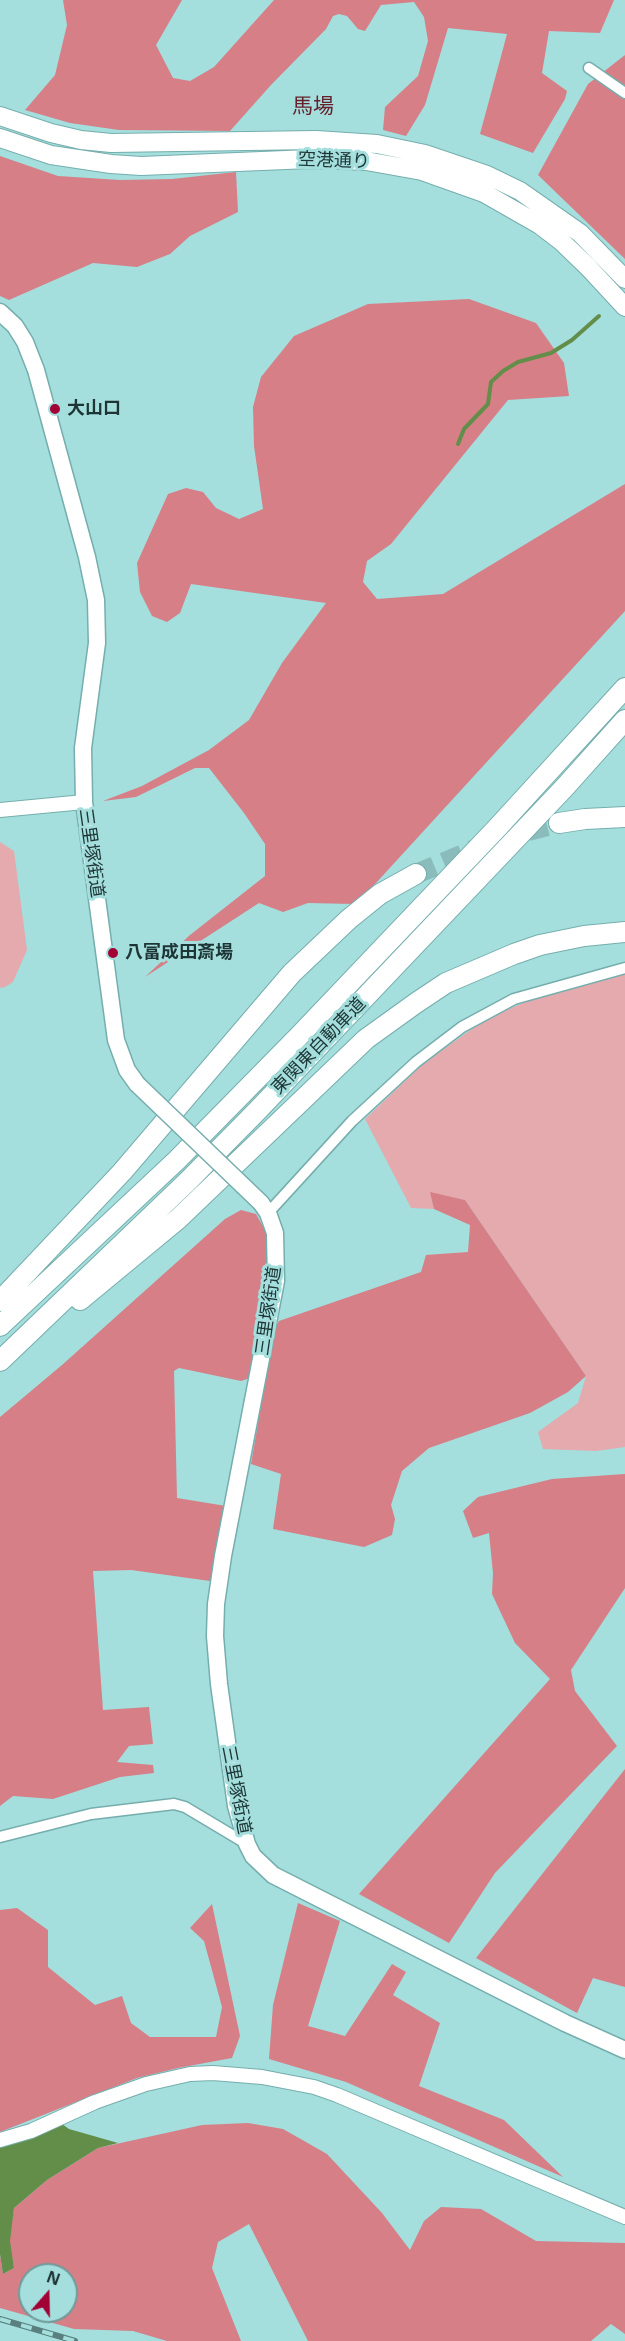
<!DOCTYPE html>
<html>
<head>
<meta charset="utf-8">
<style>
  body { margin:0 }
  #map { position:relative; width:625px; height:2341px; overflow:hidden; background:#a4dedd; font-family:"Noto Sans",sans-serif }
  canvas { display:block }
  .north { position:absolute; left:18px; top:2263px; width:60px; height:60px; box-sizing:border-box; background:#a4dedd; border:2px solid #6e9a9a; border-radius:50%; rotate:20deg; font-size:16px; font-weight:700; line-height:24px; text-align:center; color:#1d3535 }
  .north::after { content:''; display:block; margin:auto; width:21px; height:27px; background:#a10134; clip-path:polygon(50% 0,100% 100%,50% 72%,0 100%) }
</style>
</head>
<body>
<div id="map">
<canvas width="625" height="2341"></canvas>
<div class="north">N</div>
</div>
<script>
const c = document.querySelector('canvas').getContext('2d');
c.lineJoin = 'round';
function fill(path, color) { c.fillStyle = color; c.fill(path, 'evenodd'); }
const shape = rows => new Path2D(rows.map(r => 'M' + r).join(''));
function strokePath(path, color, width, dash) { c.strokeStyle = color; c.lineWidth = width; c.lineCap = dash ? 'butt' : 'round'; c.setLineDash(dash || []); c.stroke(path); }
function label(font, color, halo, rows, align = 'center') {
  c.font = font + ' "Noto Sans","Noto Sans JP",sans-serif'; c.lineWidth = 6; c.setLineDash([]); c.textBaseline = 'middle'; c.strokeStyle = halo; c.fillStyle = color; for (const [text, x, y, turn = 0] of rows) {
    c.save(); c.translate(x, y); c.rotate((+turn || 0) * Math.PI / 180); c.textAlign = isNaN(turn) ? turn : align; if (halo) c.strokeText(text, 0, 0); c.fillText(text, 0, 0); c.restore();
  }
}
fill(shape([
  [0,842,14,851,27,950,13,982,5,987,0,988],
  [625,973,625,1447,596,1451,543,1449,538,1432,578,1403,586,1376,465,1200,431,1193,434,1209,411,1208,365,1119,424,1063,486,1019,539,996]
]), '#e4aaae');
fill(shape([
  [63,0,182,0,156,45,173,78,190,81,214,67,274,0,614,0,600,33,549,31,542,73,567,91,565,99,533,153,480,134,507,34,448,28,425,105,406,136,383,130,385,107,418,76,428,41,424,17,414,2,381,5,365,31,358,29,347,16,339,14,333,16,326,29,271,85,230,131,119,130,70,123,25,110,55,75,67,25],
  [625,55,625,259,538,175,588,84],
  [0,156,58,176,120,180,172,179,236,172,238,212,190,236,170,254,137,267,93,263,9,300,0,296],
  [469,299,536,323,564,363,569,396,508,400,391,544,367,561,363,582,377,599,443,594,625,484,625,611,376,883,354,904,308,903,283,912,259,903,145,977,190,935,265,876,265,844,244,813,209,768,195,768,136,797,103,801,142,786,209,750,249,720,282,663,326,603,191,584,180,613,167,622,152,616,140,592,137,563,168,494,186,488,203,492,216,508,239,519,263,509,254,446,253,407,261,377,294,336,368,304],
  [430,1192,465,1200,586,1376,568,1392,530,1413,429,1448,402,1471,391,1505,395,1519,392,1535,364,1547,273,1529,281,1474,251,1464,274,1330,279,1321,421,1272,426,1255,468,1252,470,1225,434,1209],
  [241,1210,256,1214,266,1232,270,1250,250,1378,241,1381,179,1368,174,1371,177,1498,226,1506,216,1573,210,1581,131,1570,93,1571,103,1710,149,1707,153,1744,129,1746,117,1762,153,1765,154,1773,120,1777,53,1799,13,1796,0,1806,0,1417,62,1365,225,1219],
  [625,1474,625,1588,571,1670,575,1691,617,1746,495,1873,449,1943,359,1894,550,1679,515,1643,492,1594,493,1573,489,1533,473,1538,463,1511,478,1497,552,1479],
  [625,1769,625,1987,593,1978,577,2013,476,1958],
  [298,1903,340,1921,308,2026,345,2036,392,1964,406,1972,393,1995,440,2023,419,2086,504,2120,563,2177,346,2082,269,2059,273,2005],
  [212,1904,240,2036,232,2058,178,2068,137,2078,0,2132,0,1910,17,1908,48,1930,48,1967,95,2005,122,1996,131,2023,150,2037,216,2037,222,2007,204,1941,190,1928],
  [248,2123,283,2129,327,2154,382,2213,410,2250,424,2221,441,2207,481,2209,536,2241,625,2243,625,2334,611,2324,591,2341,308,2341,249,2224,218,2242,212,2268,241,2341,167,2341,133,2331,74,2329,0,2308,0,2254,3,2274,14,2268,9,2241,14,2208,47,2180,98,2148,202,2125],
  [30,2275,66,2275,66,2311,30,2311]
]), '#d67f87');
fill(shape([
  [62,2124,69,2129,118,2143,98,2148,47,2180,14,2208,10,2241,14,2268,3,2274,0,2254,0,2142]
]), '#638e49');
strokePath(shape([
  [458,444,464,429,488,404,491,382,503,371,518,362,551,353,572,340,599,316]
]), '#638e49', 4);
strokePath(shape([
  [416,874,502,838,559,823]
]), '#89bcbb', 20, [20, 10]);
const minor = shape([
  [589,68,625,93],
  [268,1213,352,1121,416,1062,462,1027,514,999,625,968],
  [0,1837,91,1814,174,1804,185,1807,247,1844]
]);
const tertiary = shape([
  [0,810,84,802],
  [0,2140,31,2131,95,2102,146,2084,190,2074,213,2073,262,2077,314,2087,337,2095,625,2217]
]);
const primary = shape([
  [0,312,15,326,25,342,36,370,87,557,96,600,97,643,83,748,84,802,116,1040,127,1070,137,1084],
  [261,1203,268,1213,275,1233,276,1281,223,1556,216,1604,215,1636,219,1684,236,1806,247,1844,253,1856,273,1875,565,2023,625,2050]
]);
const trunk = shape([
  [0,116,51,133,81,140,111,143,316,140,377,144,425,154,487,175,520,191,580,233,625,279],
  [0,138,51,155,111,164,141,166,310,159,366,161,422,171,484,193,540,225,561,241,588,267,625,307]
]);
const motorway = shape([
  [559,823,585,819,625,817],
  [80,1300,178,1219,366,1039,416,1003,446,983,514,954,540,945,584,936,625,932],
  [0,1301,122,1172,292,973,349,919,380,894,416,874],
  [0,1326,177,1160,299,1036,498,827,625,688],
  [0,1361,188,1181,258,1110,565,787,625,720]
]);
strokePath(minor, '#75aead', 13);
strokePath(tertiary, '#75aead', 16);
strokePath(primary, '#75aead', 19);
strokePath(trunk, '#75aead', 20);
strokePath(motorway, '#75aead', 22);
strokePath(minor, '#fff', 10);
strokePath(tertiary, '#fff', 14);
strokePath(primary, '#fff', 16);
strokePath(trunk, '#fff', 18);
strokePath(motorway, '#fff', 20);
const rail = shape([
  [0,2319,75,2341]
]);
strokePath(rail, '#59807f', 6);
strokePath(rail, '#a4dedd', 4, [11]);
const primaryBridge = shape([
  [137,1084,261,1203]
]);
strokePath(primaryBridge, '#75aead', 19, []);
strokePath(primaryBridge, '#fff', 16);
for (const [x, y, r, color] of [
  [55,409,6,"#a10134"],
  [113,953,6,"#a10134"]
]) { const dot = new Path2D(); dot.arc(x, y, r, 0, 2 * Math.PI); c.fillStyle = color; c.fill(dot); strokePath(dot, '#a4dedd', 2); }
label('18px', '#1d3535', '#a4dedd', [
  ["空港通り",334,161,2],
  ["三里塚街道",91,853,82],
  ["東関東自動車道",319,1046,-46],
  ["三里塚街道",269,1311,-82],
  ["三里塚街道",236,1790,79]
]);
label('bold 18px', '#1d3535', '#a4dedd', [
  ["大山口",67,409],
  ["八富成田斎場",125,953]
], 'left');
label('21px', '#65202a', '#a4dedd', [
  ["馬場",313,107]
]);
</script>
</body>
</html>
